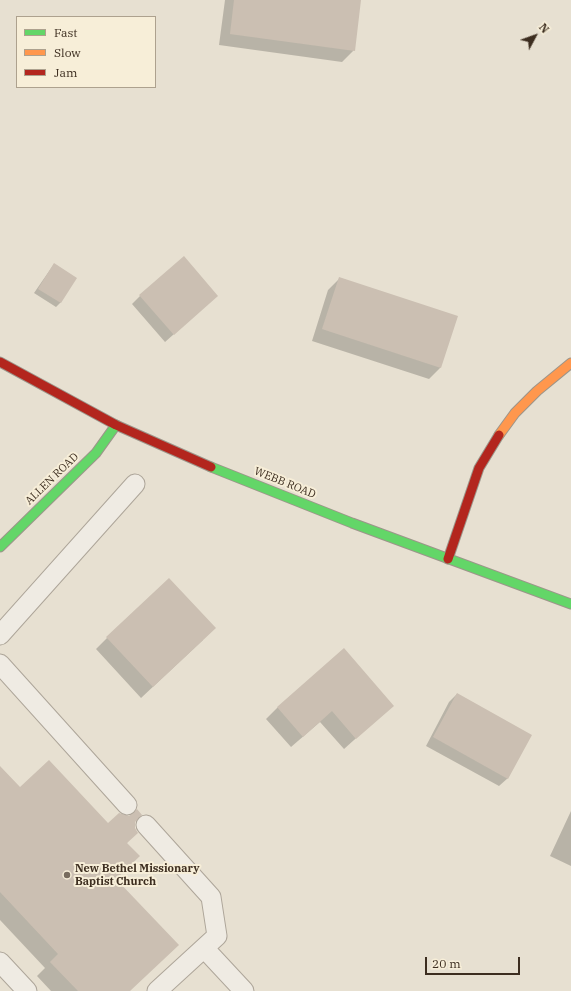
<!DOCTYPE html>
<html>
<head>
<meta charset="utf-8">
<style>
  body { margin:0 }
  #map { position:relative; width:571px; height:991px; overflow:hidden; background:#e7e0d1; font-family:"IBM Plex Serif",serif }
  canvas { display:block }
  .legend { position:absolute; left:16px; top:16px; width:140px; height:72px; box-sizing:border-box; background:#f7eed8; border:1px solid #ada18e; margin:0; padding:5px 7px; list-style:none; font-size:12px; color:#3d2e20 }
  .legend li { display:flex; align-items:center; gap:8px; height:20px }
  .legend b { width:20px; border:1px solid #ada18e }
  .north { position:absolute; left:515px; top:16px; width:40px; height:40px; -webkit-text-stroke:3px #f7eed8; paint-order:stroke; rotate:49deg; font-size:11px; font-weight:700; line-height:16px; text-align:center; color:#3d2e20 }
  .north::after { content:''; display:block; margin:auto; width:14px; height:18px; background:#3d2e20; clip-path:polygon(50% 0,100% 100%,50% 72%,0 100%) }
  .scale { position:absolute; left:425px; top:957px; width:95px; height:18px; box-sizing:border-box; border:2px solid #3d2e20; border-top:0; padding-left:5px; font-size:12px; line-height:14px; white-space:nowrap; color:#3d2e20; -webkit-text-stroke:3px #f7eed8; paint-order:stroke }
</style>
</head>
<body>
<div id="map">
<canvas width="571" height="991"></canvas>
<ul class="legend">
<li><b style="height:5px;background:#63d668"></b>Fast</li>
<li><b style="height:5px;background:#ff974d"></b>Slow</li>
<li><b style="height:5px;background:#b3261e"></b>Jam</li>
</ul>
<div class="north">N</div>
<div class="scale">20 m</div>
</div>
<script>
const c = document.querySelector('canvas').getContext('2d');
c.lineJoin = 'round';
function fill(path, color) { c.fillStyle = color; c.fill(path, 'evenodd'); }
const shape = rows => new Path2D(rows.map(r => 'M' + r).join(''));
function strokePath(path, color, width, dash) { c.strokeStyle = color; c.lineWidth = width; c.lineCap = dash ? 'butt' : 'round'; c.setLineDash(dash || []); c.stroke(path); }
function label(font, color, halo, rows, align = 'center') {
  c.font = font + ' "IBM Plex Serif",serif'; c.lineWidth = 4; c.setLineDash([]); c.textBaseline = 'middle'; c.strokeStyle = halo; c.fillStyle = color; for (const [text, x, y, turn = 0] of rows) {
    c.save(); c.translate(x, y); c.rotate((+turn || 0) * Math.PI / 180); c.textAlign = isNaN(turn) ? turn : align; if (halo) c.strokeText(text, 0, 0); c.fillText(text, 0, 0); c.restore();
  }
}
fill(shape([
  [225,0,342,0,354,50,342,62,219,45],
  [54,264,61,302,56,307,34,293],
  [340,278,457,317,440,368,429,379,312,341,328,290],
  [140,296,217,296,165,342,132,304],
  [107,638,203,640,141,698,96,649],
  [457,694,508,778,499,786,426,746,449,702],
  [393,705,344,749,320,722,291,747,266,719,278,707],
  [0,767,20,789,108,824,134,822,115,879,129,991,51,991,37,976,45,968,0,920],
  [571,811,571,866,550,856]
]), '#0003');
fill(shape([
  [234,0,361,0,355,51,230,34],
  [184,256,218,296,174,335,139,295],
  [54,263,77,278,61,303,38,289],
  [339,277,458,316,441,368,322,329],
  [169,578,216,628,153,687,106,637],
  [344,648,394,706,356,739,332,711,303,737,277,707],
  [457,693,532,735,508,779,433,737],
  [49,760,108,823,119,813,129,816,137,809,142,815,135,822,135,828,138,833,127,843,140,856,116,879,179,945,130,991,78,991,50,962,58,954,0,892,0,766,20,787]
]), '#cbbfb2');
const lane = shape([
  [0,635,135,484],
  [0,664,127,805],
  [146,825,211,897,217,936,157,991],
  [204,948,244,991],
  [0,962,27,991]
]);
const fast = shape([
  [211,467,352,523,571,604],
  [0,547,96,453,116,425]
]);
const slow = shape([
  [499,435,515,413,537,391,571,363]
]);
const jam = shape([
  [0,362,116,425,211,467],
  [448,559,479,468,499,435]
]);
strokePath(lane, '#ada599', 21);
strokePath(fast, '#9c958a', 11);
strokePath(slow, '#9c958a', 11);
strokePath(jam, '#9c958a', 11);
strokePath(lane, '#efebe3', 19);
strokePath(fast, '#63d668', 9);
strokePath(slow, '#ff974d', 9);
strokePath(jam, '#b3261e', 9);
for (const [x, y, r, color] of [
  [67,875,4,"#786c5e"]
]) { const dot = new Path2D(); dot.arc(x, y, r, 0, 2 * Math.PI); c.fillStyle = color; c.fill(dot); strokePath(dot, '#f7eed8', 1.5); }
label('11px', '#3d2e20', '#f7eed8', [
  ["ALLEN ROAD",52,479,-44],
  ["WEBB ROAD",285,483,22]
]);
label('bold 11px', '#3d2e20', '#f7eed8', [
  ["New Bethel Missionary",75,869],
  ["Baptist Church",75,882]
], 'left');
</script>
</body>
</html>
